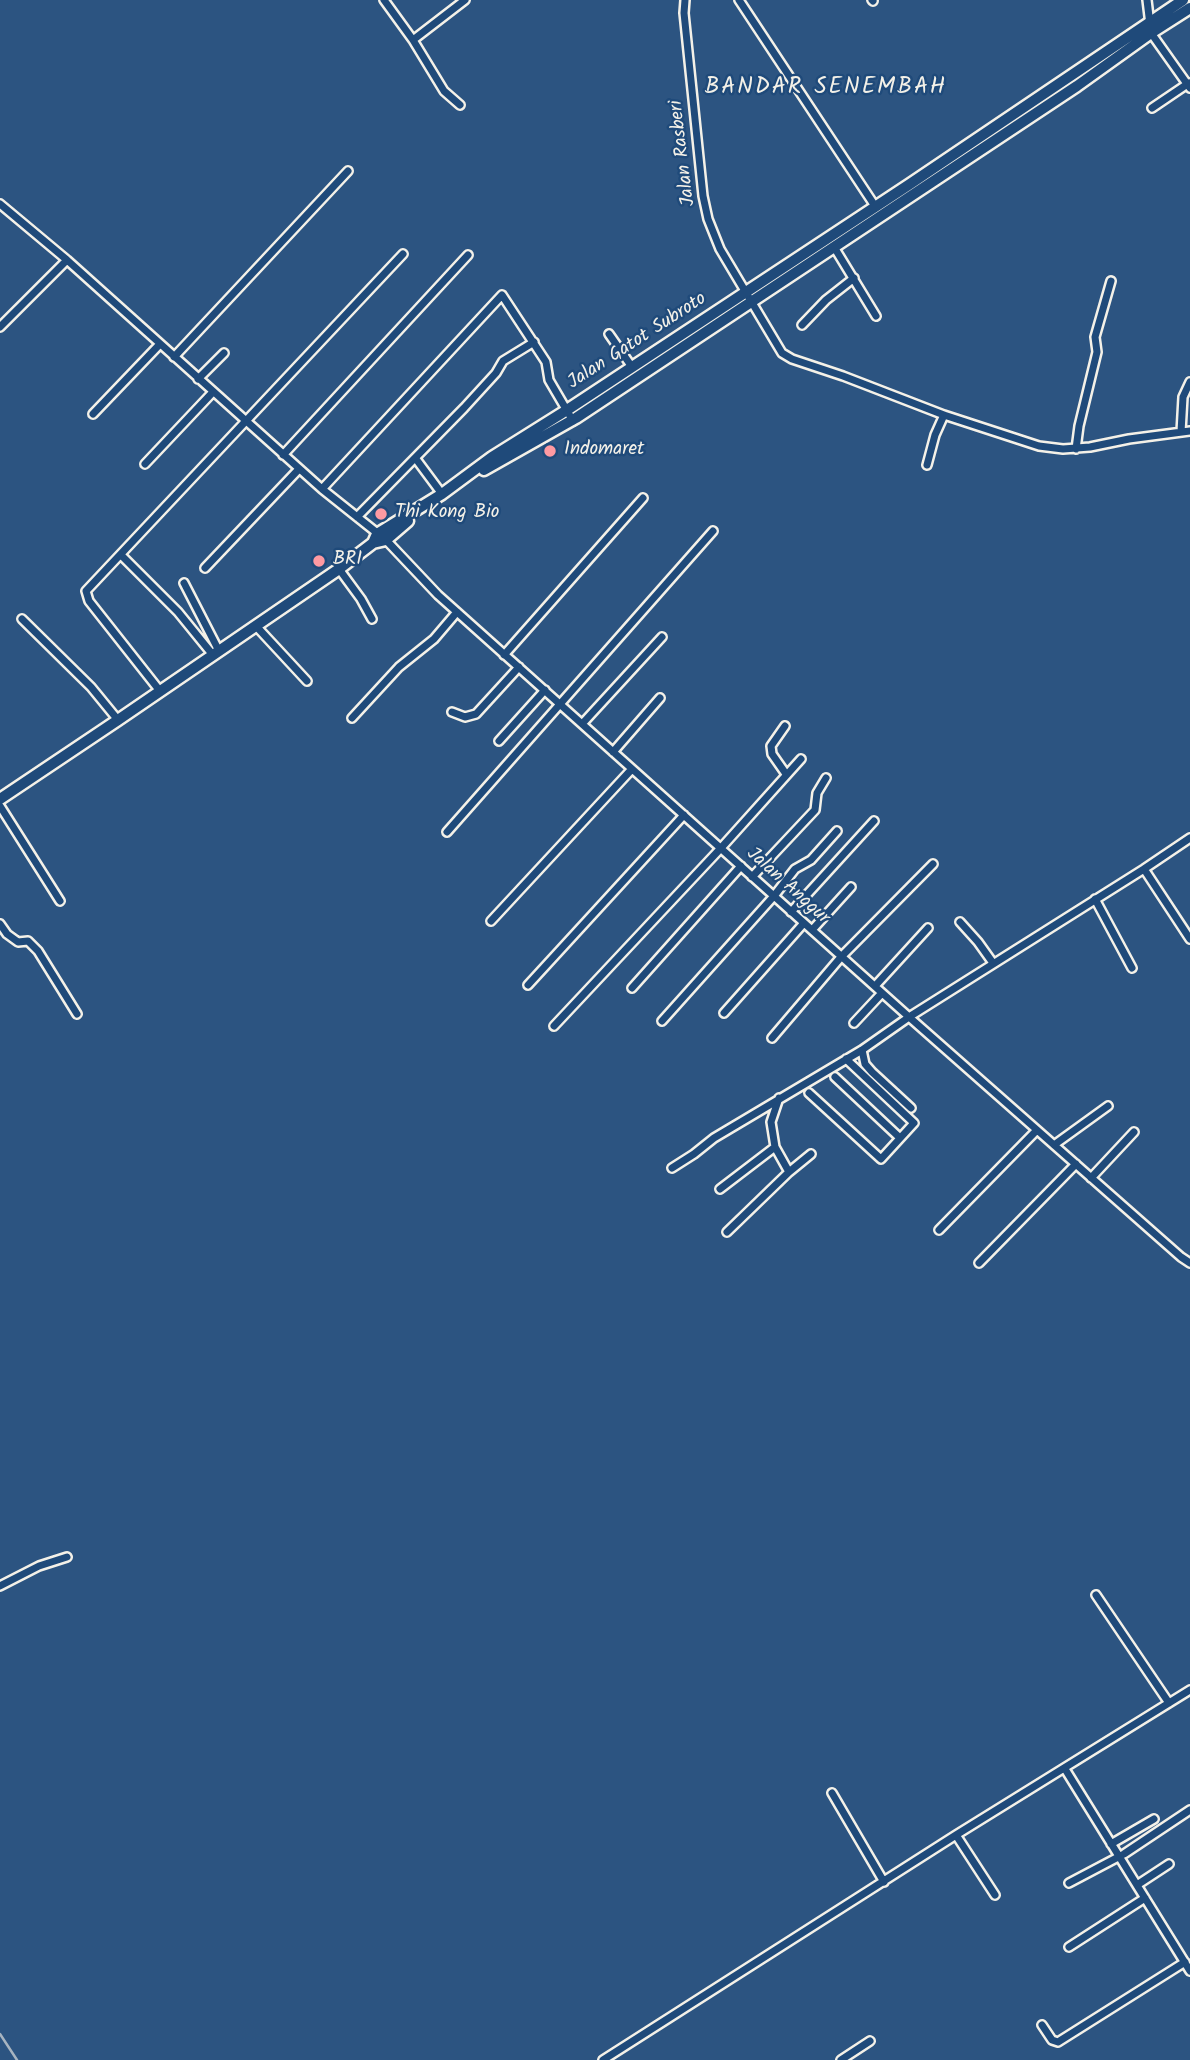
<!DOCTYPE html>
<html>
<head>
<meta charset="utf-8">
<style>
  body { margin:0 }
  canvas { display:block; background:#2c5481 }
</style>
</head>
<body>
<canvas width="1190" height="2060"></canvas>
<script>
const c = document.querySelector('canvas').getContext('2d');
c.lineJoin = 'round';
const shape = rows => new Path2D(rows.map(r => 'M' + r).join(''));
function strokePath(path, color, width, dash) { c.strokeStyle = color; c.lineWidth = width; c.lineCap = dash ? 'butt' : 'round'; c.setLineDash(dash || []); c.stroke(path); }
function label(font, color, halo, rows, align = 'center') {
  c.font = font + ' Kalam,sans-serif'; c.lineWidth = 5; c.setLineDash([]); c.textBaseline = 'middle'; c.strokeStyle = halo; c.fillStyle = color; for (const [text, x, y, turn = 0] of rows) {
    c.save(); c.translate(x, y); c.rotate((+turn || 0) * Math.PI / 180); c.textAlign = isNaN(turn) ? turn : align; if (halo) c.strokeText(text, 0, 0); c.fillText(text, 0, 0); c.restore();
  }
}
strokePath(shape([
  [0,2034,17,2060]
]), '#a7b4c0', 2.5);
const minor = shape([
  [384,0,413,40],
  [685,0,684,13,703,196,708,219,720,249,782,353,792,359,843,376,944,415,1039,446,1063,449,1090,447,1129,439,1190,431],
  [739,0,875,206],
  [872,0,873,1],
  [1147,0,1151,33,1190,88],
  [460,105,444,91,413,40,465,0],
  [1152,108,1189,83],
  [0,204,67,260,322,489,386,540,438,595,457,612,909,1017,1181,1257,1190,1263],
  [834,247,876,316],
  [802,325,826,300,854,278],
  [0,327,67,260],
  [609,334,632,367],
  [174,357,348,171],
  [198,379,224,353],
  [93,414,160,344],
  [1181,432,1183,397,1190,382],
  [1076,449,1079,426,1097,352,1095,337,1111,281],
  [283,455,468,255],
  [416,459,442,494],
  [145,464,213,392],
  [927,465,935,435,944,415],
  [322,489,502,295,546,362,549,380,573,421],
  [357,517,464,408,496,373,503,361,534,342],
  [121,555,178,612,213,655],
  [205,568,299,469],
  [339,569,361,599,372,619],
  [184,583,219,651],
  [22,619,91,687,118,720],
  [256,626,307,681],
  [504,655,643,498],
  [160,691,89,601,86,591,403,254],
  [452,712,465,717,476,714,519,667],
  [352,718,399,667,434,639,457,612],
  [582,724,662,637],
  [785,726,771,746,772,754,786,774],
  [499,741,545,690],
  [613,752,660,698],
  [0,806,60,901],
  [447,832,713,531],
  [1144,869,1190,939],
  [752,877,815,810,817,793,826,778],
  [1095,899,1132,968],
  [791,912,874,821],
  [491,921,632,769],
  [960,922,978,942,993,963],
  [0,924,7,934,18,942,28,941,38,951,77,1014],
  [812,930,851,887],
  [528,985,684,815],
  [875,986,928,928],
  [632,988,741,866],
  [724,1013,804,923],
  [662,1021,774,896,795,869,811,860,837,831],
  [854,1023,882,993],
  [554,1026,721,848,801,759],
  [772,1038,841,957,933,864],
  [862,1050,865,1064,872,1072,911,1108],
  [835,1077,900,1138],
  [809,1093,881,1159,914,1123,846,1059],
  [779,1098,771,1122,775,1147,789,1172],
  [1054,1145,1108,1106],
  [672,1168,694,1154,714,1138,862,1050,909,1017,1144,869,1190,838],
  [1091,1178,1134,1132],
  [720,1189,775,1147],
  [939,1230,1037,1130],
  [727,1232,789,1172,811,1154],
  [979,1263,1076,1164],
  [0,1586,39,1566,67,1557],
  [1096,1595,1169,1703],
  [1065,1769,1190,1971],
  [832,1793,884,1882],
  [956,1835,995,1895],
  [1111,1844,1154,1819],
  [1069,1883,1124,1854,1190,1810],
  [1137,1885,1169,1864],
  [1069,1947,1145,1898],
  [1042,2025,1052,2040,1058,2042,1185,1962],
  [603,2060,956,1835,1190,1690],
  [841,2060,870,2041]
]);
const secondary = shape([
  [484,470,576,418,1077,86,1151,33,1190,8],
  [373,543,386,540,408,521],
  [0,799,118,720,339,569,373,543,377,534,442,494,492,457,567,410,910,184,1183,0]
]);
strokePath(minor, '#f4f1e8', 12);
strokePath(secondary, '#f4f1e8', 15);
strokePath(minor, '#1f4a7a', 7);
strokePath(secondary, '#1f4a7a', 10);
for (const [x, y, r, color] of [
  [550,451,7,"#ff9aa2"],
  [381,514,7,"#ff9aa2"],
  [319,561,7,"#ff9aa2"]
]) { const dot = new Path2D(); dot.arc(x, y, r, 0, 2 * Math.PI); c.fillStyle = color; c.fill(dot); strokePath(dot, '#1f4a7a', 2.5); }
label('19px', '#f4f1e8', '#1f4a7a', [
  ["Jalan Rasberi",684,153,-97],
  ["Jalan Gatot Subroto",638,342,-33],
  ["Jalan Anggur",787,887,42]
]);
label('19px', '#f4f1e8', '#1f4a7a', [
  ["Indomaret",564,451],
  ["Thi Kong Bio",395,514],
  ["BRI",333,561]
], 'left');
c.letterSpacing = '2px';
label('23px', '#f4f1e8', '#1f4a7a', [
  ["BANDAR SENEMBAH",826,89]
]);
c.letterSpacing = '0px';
</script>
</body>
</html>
